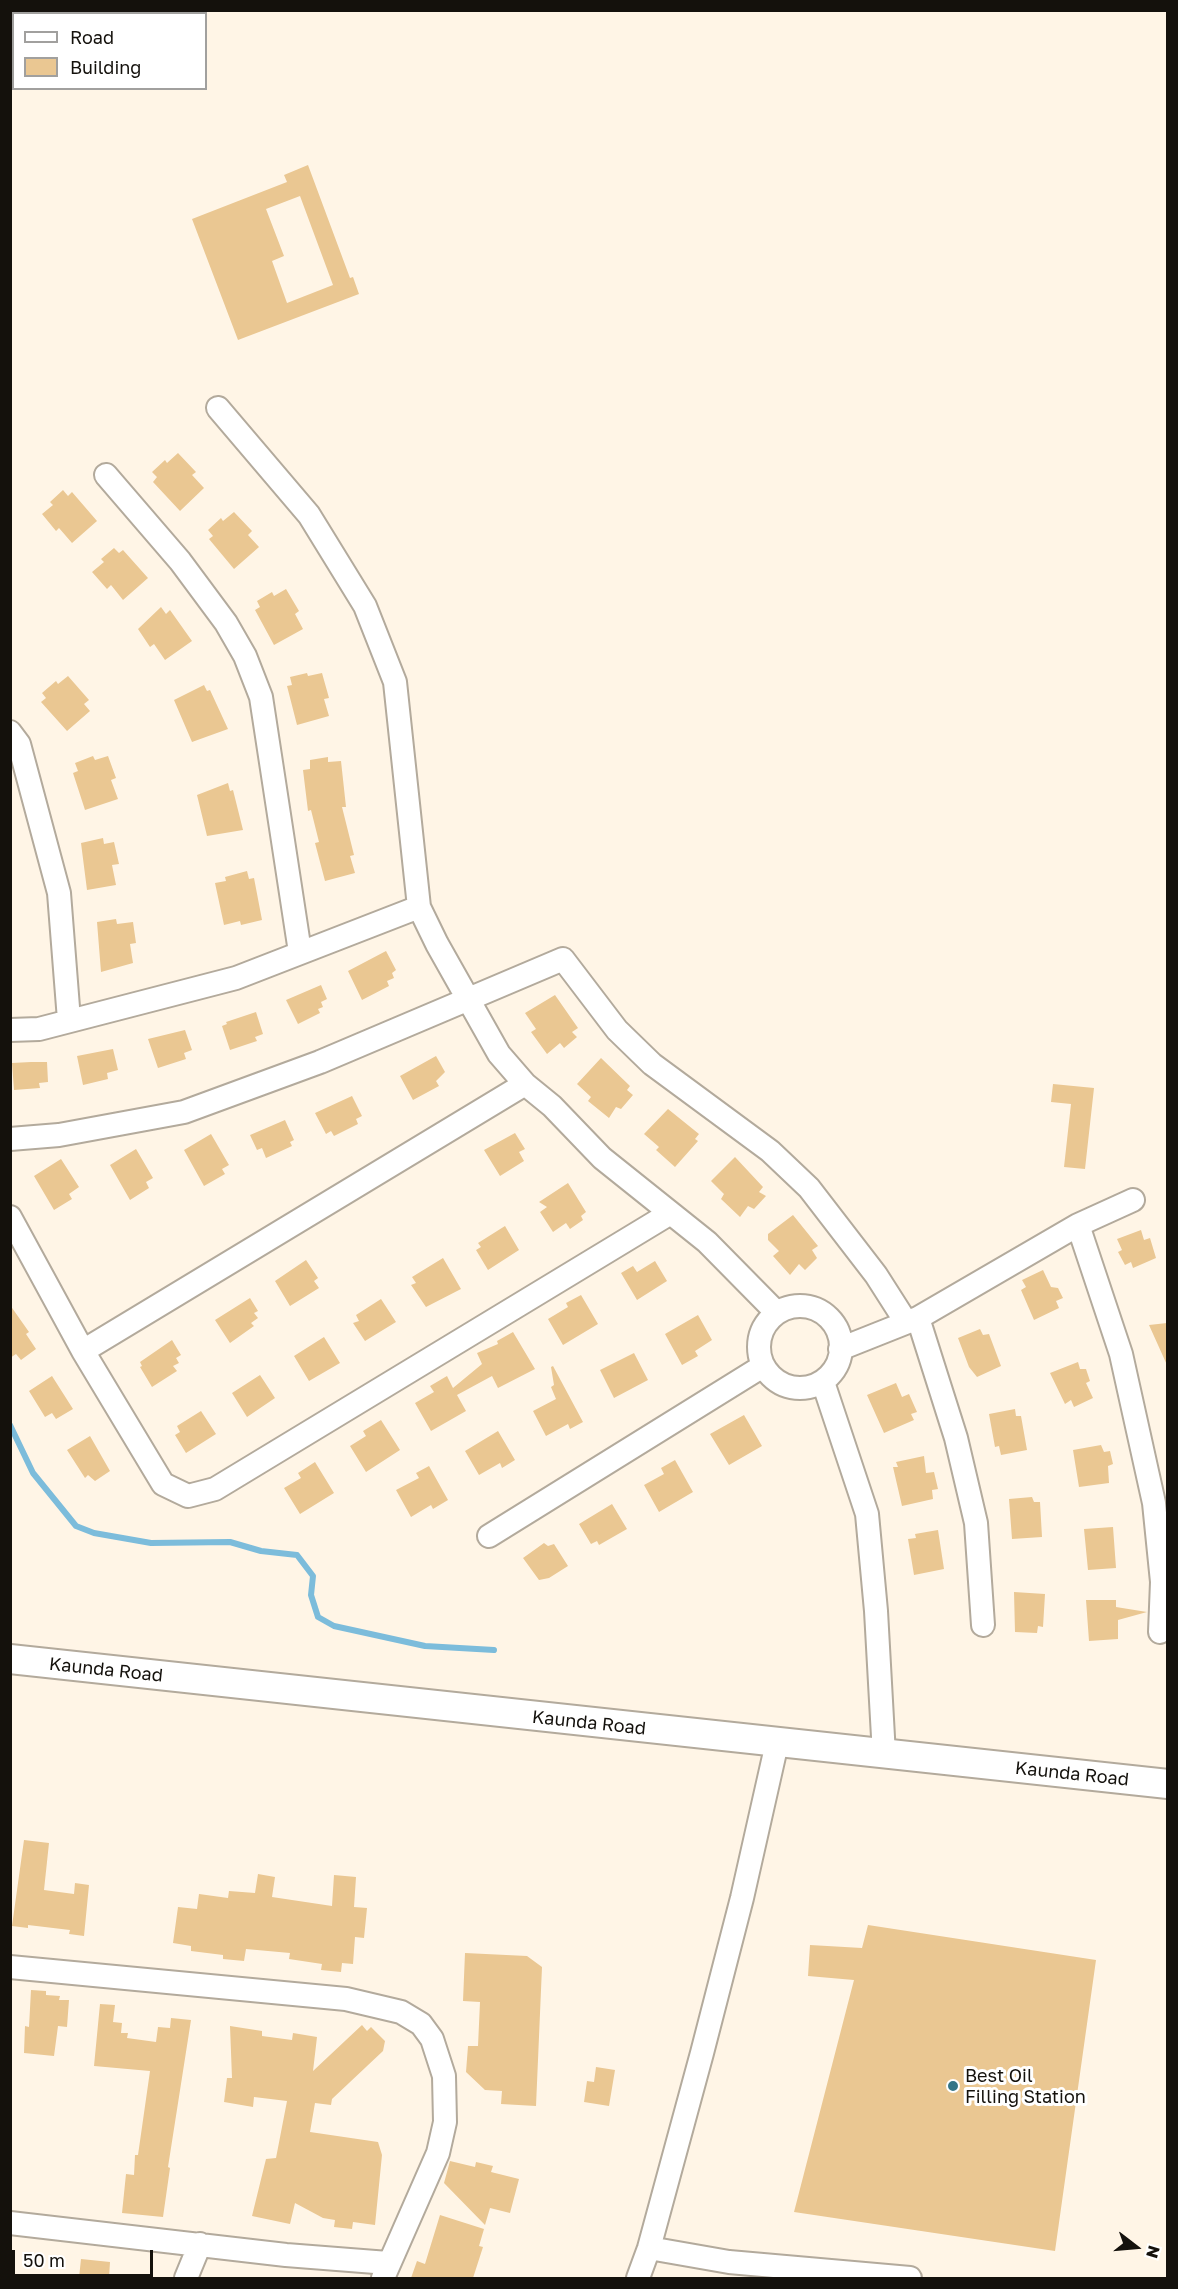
<!DOCTYPE html>
<html>
<head>
<meta charset="utf-8">
<style>
  body { margin:0 }
  #map { position:relative; width:1178px; height:2289px; overflow:hidden; background:#fff5e6; font-family:"Golos Text",sans-serif }
  canvas { display:block }
  .frame { position:absolute; inset:0; border:12px solid #14110c; pointer-events:none }
  .legend { position:absolute; left:12px; top:12px; width:195px; height:78px; box-sizing:border-box; background:#fff; border:2px solid #a1a09e; margin:0; padding:8px 10px; list-style:none; font-size:18px; color:#14110c }
  .legend li { display:flex; align-items:center; gap:12px; height:30px }
  .legend b { width:30px; border:2px solid #a1a09e }
  .north { position:absolute; left:1106px; top:2217px; width:60px; height:60px; -webkit-text-stroke:4px #fff; paint-order:stroke; rotate:106deg; font-size:16px; font-weight:700; line-height:24px; text-align:center; color:#14110c }
  .north::after { content:''; display:block; margin:auto; width:21px; height:27px; background:#14110c; clip-path:polygon(50% 0,100% 100%,50% 72%,0 100%) }
  .scale { position:absolute; left:12px; top:2250px; width:141px; height:27px; box-sizing:border-box; border:3px solid #14110c; border-top:0; padding-left:8px; font-size:18px; line-height:21px; white-space:nowrap; color:#14110c; -webkit-text-stroke:4px #fff; paint-order:stroke }
</style>
</head>
<body>
<div id="map">
<canvas width="1178" height="2289"></canvas>
<div class="frame"></div>
<ul class="legend">
<li><b style="height:8px;background:#fff"></b>Road</li>
<li><b style="height:16px;background:#eac792"></b>Building</li>
</ul>
<div class="north">N</div>
<div class="scale">50 m</div>
</div>
<script>
const c = document.querySelector('canvas').getContext('2d');
c.lineJoin = 'round';
const shape = rows => new Path2D(rows.map(r => 'M' + r).join(''));
function strokePath(path, color, width, dash) { c.strokeStyle = color; c.lineWidth = width; c.lineCap = dash ? 'butt' : 'round'; c.setLineDash(dash || []); c.stroke(path); }
function fill(path, color) { c.fillStyle = color; c.fill(path, 'evenodd'); }
function label(font, color, halo, rows, align = 'center') {
  c.font = font + ' "Golos Text",sans-serif'; c.lineWidth = 6; c.setLineDash([]); c.textBaseline = 'middle'; c.strokeStyle = halo; c.fillStyle = color; for (const [text, x, y, turn = 0] of rows) {
    c.save(); c.translate(x, y); c.rotate((+turn || 0) * Math.PI / 180); c.textAlign = isNaN(turn) ? turn : align; if (halo) c.strokeText(text, 0, 0); c.fillText(text, 0, 0); c.restore();
  }
}
strokePath(shape([
  [10,1425,33,1473,76,1526,94,1533,151,1543,230,1542,261,1551,297,1555,313,1576,311,1595,318,1617,334,1626,425,1646,494,1650]
]), '#7cbcdb', 6);
fill(shape([
  [308,165,350,278,353,277,359,294,238,340,192,219,287,182,284,175],
  [300,196,333,285,287,303,272,261,284,256,266,209],
  [178,453,196,472,192,475,204,488,180,511,153,482,157,477,152,472,165,460,167,463],
  [63,490,68,496,72,492,97,521,72,543,59,528,56,531,42,514,53,505,50,502],
  [234,512,252,531,248,535,259,547,234,569,209,539,213,536,208,530,221,518,223,521],
  [114,548,119,553,123,550,148,578,123,600,111,585,107,589,92,572,104,562,101,559],
  [286,589,299,611,295,614,303,629,274,645,255,610,260,607,257,601,272,592,274,596],
  [161,607,166,614,170,610,192,641,165,660,154,644,150,647,138,629],
  [307,673,308,676,322,673,329,698,324,699,329,716,297,725,287,686,292,685,290,677],
  [68,676,89,700,84,704,90,711,67,731,41,702,46,698,42,693,56,681,58,684],
  [204,685,207,691,210,690,228,729,192,742,174,700],
  [93,756,95,760,108,756,116,778,111,780,118,799,85,810,73,773,78,771,75,763],
  [328,757,328,762,341,761,346,807,342,807,354,855,350,856,355,873,325,881,315,843,319,842,311,810,308,811,303,770,310,769,310,760],
  [228,783,230,791,233,790,243,830,207,836,197,795],
  [103,838,104,844,114,842,119,864,112,865,116,885,87,890,81,843],
  [247,871,249,879,254,878,262,920,241,925,240,921,224,925,215,883,226,881,225,877],
  [116,919,117,924,133,922,136,943,130,944,133,963,101,972,97,922],
  [386,951,396,970,392,973,394,978,387,981,389,986,362,1000,348,971],
  [321,985,327,999,321,1002,323,1007,318,1009,320,1013,298,1024,286,1000],
  [555,995,578,1028,572,1032,577,1037,564,1048,560,1043,547,1054,531,1032,536,1029,525,1013],
  [256,1012,263,1034,255,1037,257,1041,230,1050,222,1026,227,1024,226,1022],
  [185,1030,192,1050,184,1053,186,1059,158,1068,148,1039],
  [113,1049,118,1070,107,1073,108,1079,83,1085,77,1056],
  [436,1056,445,1072,436,1081,439,1086,413,1100,400,1076],
  [601,1058,630,1086,627,1090,633,1095,621,1109,616,1107,609,1118,588,1101,591,1097,577,1084],
  [31,1062,47,1062,48,1082,39,1083,40,1088,14,1090,12,1063],
  [1053,1084,1094,1088,1085,1169,1064,1167,1071,1104,1051,1102],
  [352,1096,362,1116,356,1119,358,1124,334,1136,331,1131,326,1134,315,1113],
  [668,1109,699,1134,695,1139,698,1141,675,1167,656,1150,659,1147,644,1134],
  [285,1120,294,1140,290,1142,292,1146,266,1158,262,1148,257,1150,250,1135],
  [515,1133,525,1149,519,1152,524,1161,500,1176,484,1150],
  [211,1134,229,1165,222,1169,225,1174,204,1186,184,1150],
  [136,1149,153,1178,146,1182,149,1188,130,1200,110,1165],
  [735,1157,763,1187,759,1192,766,1196,754,1209,748,1206,740,1217,721,1199,724,1194,711,1181],
  [61,1159,79,1187,69,1194,72,1199,54,1210,34,1176],
  [568,1183,586,1212,581,1216,583,1220,570,1229,566,1223,553,1232,540,1212,547,1207,539,1202],
  [793,1215,818,1246,812,1250,817,1258,805,1270,799,1264,790,1275,773,1256,779,1251,768,1240,768,1234],
  [505,1226,519,1250,488,1270,476,1250,481,1247,478,1243],
  [1141,1230,1144,1240,1150,1238,1156,1258,1133,1268,1131,1262,1125,1265,1118,1252,1122,1250,1117,1239],
  [443,1258,461,1289,426,1307,411,1285,416,1283,412,1277],
  [306,1260,318,1278,314,1281,319,1288,290,1306,275,1281],
  [655,1261,667,1281,637,1300,621,1273,633,1266,637,1272],
  [1043,1270,1051,1287,1058,1288,1063,1298,1056,1301,1059,1308,1034,1320,1021,1290,1026,1287,1022,1280],
  [581,1295,598,1324,563,1345,548,1319,568,1307,566,1303],
  [250,1298,258,1311,254,1313,258,1318,251,1323,254,1326,230,1343,215,1320],
  [381,1299,396,1322,365,1341,353,1323,359,1321,356,1315],
  [10,1305,29,1332,26,1334,36,1349,21,1360,16,1354,10,1358],
  [698,1315,712,1340,695,1351,698,1356,682,1365,665,1334],
  [1167,1323,1167,1365,1149,1325],
  [980,1329,983,1335,989,1334,1001,1366,977,1377,969,1367,958,1338],
  [513,1332,535,1369,498,1388,492,1376,457,1395,466,1411,431,1431,415,1403,434,1392,430,1386,447,1376,453,1388,482,1364,477,1353,498,1344,497,1341],
  [324,1337,340,1363,309,1381,294,1356],
  [172,1340,181,1355,176,1358,179,1363,173,1366,177,1371,152,1387,140,1367,142,1366,140,1362],
  [634,1353,648,1380,614,1398,600,1370],
  [1078,1362,1080,1369,1086,1369,1090,1381,1086,1383,1093,1398,1074,1407,1071,1400,1065,1404,1050,1373],
  [553,1366,583,1422,570,1429,568,1424,546,1436,533,1411,556,1399,551,1387,554,1385,551,1367],
  [260,1375,275,1398,247,1417,232,1393],
  [52,1376,73,1409,56,1419,52,1413,45,1417,29,1391],
  [896,1383,902,1397,909,1394,917,1412,911,1414,914,1420,884,1433,867,1395],
  [1015,1409,1016,1416,1021,1416,1027,1450,1001,1455,999,1446,995,1447,989,1414],
  [201,1411,216,1434,186,1453,175,1435,180,1432,177,1426],
  [744,1415,762,1446,729,1465,710,1434],
  [381,1420,400,1450,366,1472,350,1446,366,1436,363,1431],
  [498,1431,515,1460,502,1468,500,1463,479,1475,465,1451],
  [90,1436,110,1471,95,1481,88,1475,85,1478,67,1450],
  [1101,1445,1104,1452,1110,1451,1113,1464,1108,1466,1109,1483,1079,1487,1073,1450],
  [924,1456,926,1473,934,1472,938,1489,932,1490,933,1499,902,1506,893,1467,898,1467,896,1462],
  [675,1460,693,1492,659,1512,644,1485,664,1474,661,1468],
  [315,1462,334,1493,300,1514,284,1488,301,1478,298,1473],
  [429,1466,448,1500,433,1509,431,1505,411,1517,396,1490,419,1478,416,1473],
  [1032,1497,1034,1502,1040,1502,1042,1537,1012,1539,1009,1499],
  [612,1504,627,1529,599,1545,597,1541,591,1544,579,1524],
  [1113,1527,1116,1568,1088,1570,1084,1529],
  [938,1530,944,1569,914,1575,908,1539,916,1538,915,1534],
  [544,1543,548,1546,554,1544,568,1566,549,1578,539,1580,523,1558],
  [1014,1592,1045,1594,1043,1627,1038,1626,1037,1633,1015,1632],
  [1086,1600,1116,1600,1116,1607,1147,1612,1118,1620,1118,1639,1089,1641],
  [24,1840,49,1843,44,1890,74,1894,75,1883,89,1885,84,1936,69,1934,70,1930,28,1925,28,1928,12,1926],
  [258,1874,275,1877,272,1897,332,1906,334,1875,356,1877,354,1907,367,1908,364,1938,355,1937,353,1964,342,1963,341,1972,321,1970,322,1964,289,1959,290,1953,246,1949,244,1961,223,1959,223,1955,191,1951,191,1946,173,1943,178,1907,197,1909,199,1894,228,1898,229,1891,255,1893],
  [868,1925,1096,1960,1055,2251,794,2212,854,1980,808,1976,810,1945,862,1948],
  [465,1953,527,1956,542,1967,536,2106,501,2104,502,2091,485,2090,466,2072,468,2046,478,2046,480,2002,463,2001],
  [31,1990,46,1991,46,1995,60,1996,59,2000,69,2000,67,2027,58,2026,54,2056,24,2053,25,2026,29,2027],
  [100,2004,115,2005,113,2022,122,2023,121,2033,128,2033,127,2038,156,2042,158,2027,170,2028,171,2018,191,2020,168,2167,170,2168,163,2217,122,2213,126,2174,134,2175,135,2155,138,2155,150,2071,94,2066],
  [362,2025,367,2031,371,2027,385,2041,383,2051,332,2099,331,2105,315,2103,310,2132,378,2142,382,2155,375,2225,353,2222,352,2229,334,2227,335,2220,323,2218,295,2203,290,2224,252,2216,266,2159,276,2158,287,2101,254,2097,253,2107,224,2102,227,2078,232,2078,230,2026,262,2031,262,2036,292,2040,293,2033,317,2037,313,2071],
  [596,2067,615,2070,609,2106,584,2102,587,2081,594,2082],
  [450,2161,475,2167,476,2162,493,2166,491,2172,519,2179,510,2213,490,2208,485,2225,444,2183],
  [440,2215,484,2229,479,2246,483,2247,473,2278,411,2278,417,2261,425,2264],
  [81,2259,110,2262,109,2278,79,2278]
]), '#eac792');
const minor = shape([
  [218,408,309,515,365,606,395,682,419,907,437,944,499,1054,525,1084,552,1106,602,1158,707,1242,777,1313],
  [106,475,180,561,226,623,245,656,261,697,300,952],
  [10,732,19,744,59,893,69,1020],
  [10,1030,39,1029,236,978,419,907],
  [10,1139,59,1135,184,1112,320,1062,563,959,617,1030,652,1064,770,1151,809,1188,876,1275,906,1322],
  [10,1217,83,1351,163,1484,188,1496,215,1489,669,1214],
  [1078,1225,1121,1354,1154,1503,1162,1582,1160,1632],
  '759 1347a41 41 0 1 1 82 0a41 41 0 1 1-82 0Z',
  [918,1318,956,1438,976,1523,983,1625],
  [840,1349,918,1318,1078,1225,1133,1200],
  [83,1351,525,1084],
  [823,1382,867,1514,876,1611,884,1755],
  [489,1536,763,1366],
  [10,1967,346,1999,401,2012,421,2024,432,2039,444,2076,445,2122,438,2153,383,2278],
  [10,2223,286,2255,388,2263],
  [649,2248,729,2262,910,2278],
  [186,2278,200,2244],
  [638,2278,649,2248,702,2053,742,1898,777,1743]
]);
const major = shape([
  [10,1659,1168,1784]
]);
strokePath(minor, '#b3aa9c', 26);
strokePath(major, '#b3aa9c', 32);
strokePath(minor, '#fff', 22);
strokePath(major, '#fff', 28);
for (const [x, y, r, color] of [
  [953,2086,6,"#337587"]
]) { const dot = new Path2D(); dot.arc(x, y, r, 0, 2 * Math.PI); c.fillStyle = color; c.fill(dot); strokePath(dot, '#fff', 2); }
label('18px', '#14110c', '#fff', [
  ["Kaunda Road",106,1670,6],
  ["Kaunda Road",589,1723,6],
  ["Kaunda Road",1072,1774,6]
]);
label('18px', '#14110c', '#fff', [
  ["Best Oil",965,2076],
  ["Filling Station",965,2097]
], 'left');
</script>
</body>
</html>
